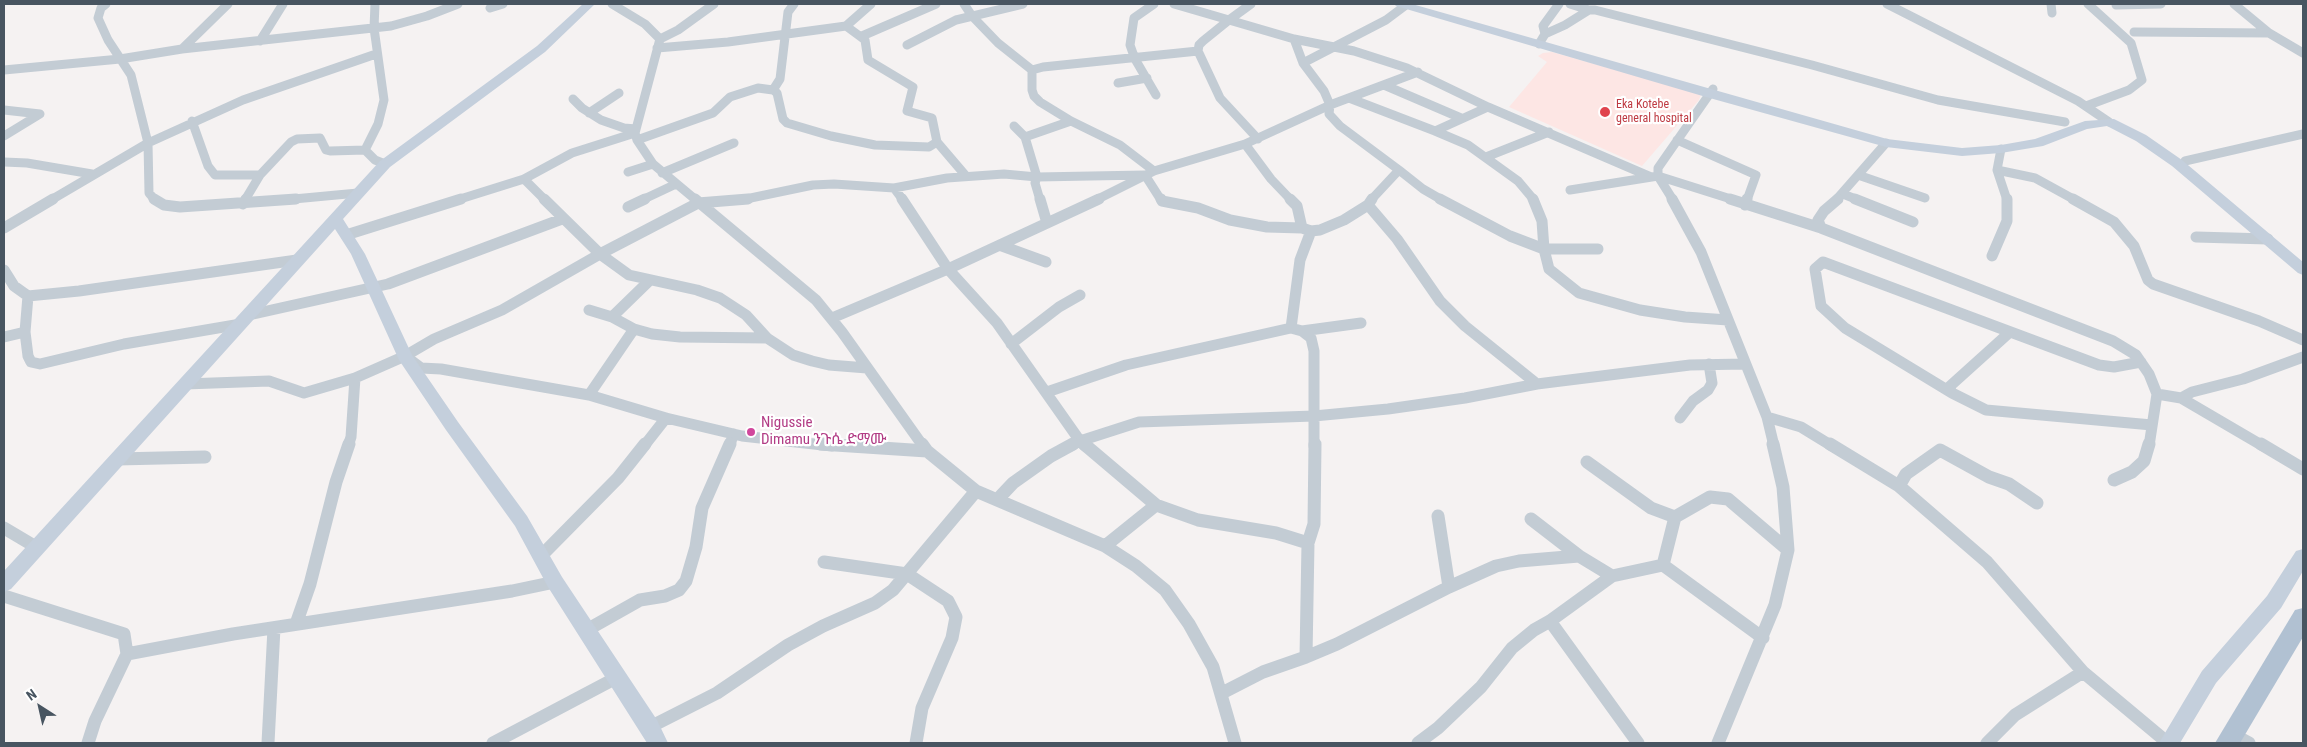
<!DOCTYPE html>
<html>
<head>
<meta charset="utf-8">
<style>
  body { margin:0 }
  #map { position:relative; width:2307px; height:747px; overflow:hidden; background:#f5f2f2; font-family:"Roboto Condensed",sans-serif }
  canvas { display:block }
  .frame { position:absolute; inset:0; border:5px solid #485561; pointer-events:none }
  .north { position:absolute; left:15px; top:682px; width:50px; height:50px; -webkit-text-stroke:4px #fff; paint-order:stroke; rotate:325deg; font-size:14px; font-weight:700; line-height:20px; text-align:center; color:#485561 }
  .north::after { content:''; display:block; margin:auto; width:18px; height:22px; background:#485561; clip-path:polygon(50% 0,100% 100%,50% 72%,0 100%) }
</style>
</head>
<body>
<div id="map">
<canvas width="2307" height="747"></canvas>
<div class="frame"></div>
<div class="north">N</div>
</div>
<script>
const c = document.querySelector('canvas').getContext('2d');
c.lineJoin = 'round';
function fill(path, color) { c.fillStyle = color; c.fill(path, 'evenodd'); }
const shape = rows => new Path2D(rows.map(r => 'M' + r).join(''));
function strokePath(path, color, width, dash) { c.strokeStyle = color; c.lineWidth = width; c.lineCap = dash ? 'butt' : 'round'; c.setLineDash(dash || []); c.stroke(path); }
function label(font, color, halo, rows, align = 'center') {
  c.font = font + ' "Roboto Condensed","Noto Sans Ethiopic",sans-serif'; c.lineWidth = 4.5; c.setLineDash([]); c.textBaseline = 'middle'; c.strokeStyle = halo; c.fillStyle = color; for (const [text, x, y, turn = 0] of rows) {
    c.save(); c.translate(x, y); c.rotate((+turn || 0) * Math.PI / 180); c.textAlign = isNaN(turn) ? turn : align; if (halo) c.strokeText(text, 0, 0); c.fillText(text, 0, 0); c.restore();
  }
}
fill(shape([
  [1552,52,1701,94,1699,100,1642,166,1509,107,1547,62,1538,56,1543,53]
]), '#fde6e4');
strokePath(shape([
  [612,4,645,24,660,39,635,133,637,140,653,164,696,200],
  [964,4,972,16,998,43,1032,70,1032,90,1034,96,1040,102,1071,121,1120,145,1154,171],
  [1154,4,1134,18,1130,45,1135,59,1156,95],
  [1174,4,1229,20,1203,41,1199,45,1198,51],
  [1251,4,1229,20,1294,39,1354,51,1407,68,1488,107,1435,131,1468,145,1518,181,1534,200],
  [1570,4,1589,10],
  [1887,4,2078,101,2109,122],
  [2051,4,2052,13],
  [2234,4,2269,33],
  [2116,5,2161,4],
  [490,8,503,4],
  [846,26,871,4],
  [2134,32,2269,33,2303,53],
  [1545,34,1543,26,1559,4],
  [862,36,936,4],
  [660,39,678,30,714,4],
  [1294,39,1303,63],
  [260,41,283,4],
  [1539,44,1545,34,1565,25,1589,10,1595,10,1812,65,1938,100,2065,122],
  [907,45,956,20,1023,4],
  [182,49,228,4],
  [4,70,120,59,182,49,391,26,427,16,458,4],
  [1032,70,1043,67,1198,51,1220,98,1258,139],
  [1118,83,1147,78],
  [1384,85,1461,118],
  [773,90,780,79,788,12,794,4],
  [1349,98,1435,131],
  [573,99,582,108,601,120,624,128,636,129],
  [2086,106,2129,90,2142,80,2131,43,2088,4],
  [1488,107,1651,177],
  [4,110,40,114,4,136],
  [589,113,619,93],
  [192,121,208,166,215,175,260,175,245,200],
  [1014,126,1025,137,1071,121],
  [1025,137,1037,177,1035,183,1040,200],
  [637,140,713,113,730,97,758,88,773,90,777,93,783,119,787,123,831,136,875,145,929,147,937,142,932,118,907,111,913,87,868,60,865,40,846,26,728,42,657,48],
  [1677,140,1756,175,1747,200],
  [937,142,966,176],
  [1245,144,1271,179,1291,200],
  [2001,149,1997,170,2007,200],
  [365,150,378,124,384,100,374,28,375,4],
  [1486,157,1549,132],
  [2185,161,2303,134],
  [4,162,27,163,92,174],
  [1399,170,1423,189,1442,200],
  [1997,170,2035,178,2075,200],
  [628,172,653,164],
  [662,173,734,143],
  [260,175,291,142,297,139,320,138,326,150,330,151,365,150,375,160,385,164],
  [1858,175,1925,198],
  [524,179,572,153,635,133],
  [894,188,903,200],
  [1570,190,1658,176,1734,200],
  [1843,194,1858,200],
  [51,200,148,143,131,75,108,40,98,18,101,8,106,4],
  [155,200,149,193,148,143,243,100,376,54],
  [283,200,358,193],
  [457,200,524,179,545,200],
  [642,200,676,184],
  [741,200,813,185,834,184,894,188,947,178,1004,174,1037,177,1145,175,1161,200],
  [1096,200,1154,171,1245,144,1330,105,1418,72],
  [1371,200,1399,170,1340,126,1329,114,1330,105,1324,91,1303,63,1386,20,1406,5],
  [1673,200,1658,176,1658,168,1713,89],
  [1836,200,1886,143]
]), '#c3ccd4', 9);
strokePath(shape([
  [154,199,164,205,180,207,296,199],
  [544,199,600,254,698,203,748,199],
  [695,199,816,300,842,332,923,446],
  [1040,199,1047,223],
  [1161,199,1162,201,1198,208,1230,220,1267,227,1302,228,1311,231],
  [1290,199,1297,206,1302,228],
  [1440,199,1510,236,1544,249,1598,249],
  [1533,199,1542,221,1544,249,1549,269,1579,293,1640,310,1685,317,1728,320],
  [1672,199,1701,252,1767,417,1774,446],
  [1730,199,1821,228],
  [1838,199,1824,211,1818,220,1821,228,2113,341,2136,355,2149,374,2157,394,2181,398,2263,446],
  [1855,199,1913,222],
  [2073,199,2114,222,2134,246,2148,280,2153,284,2259,321,2303,340],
  [243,204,246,199],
  [1368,205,1397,239,1440,301,1465,326,1537,384],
  [1745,205,1747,199],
  [628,207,645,199],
  [4,228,53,199],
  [346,235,461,199],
  [2196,237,2268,239],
  [1002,246,1046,262],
  [1992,256,2007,221,2007,199],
  [4,270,14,286,28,296],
  [589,310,612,317,649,281],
  [249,315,388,284,562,219],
  [832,318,948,269,902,199],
  [241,324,124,344,40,364,31,362,28,356,25,332,28,296,79,291,297,260],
  [1291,328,1300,260,1311,231,1320,230,1344,220,1368,205,1372,199],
  [634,329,652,334,680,337,767,338,793,355,812,361,829,365,867,368],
  [1302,331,1361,323],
  [2010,332,1949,387,1952,393,1986,410,2152,425],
  [4,337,25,332],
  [1011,344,1059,307,1080,295],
  [405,356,434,339,502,310,600,254,629,275,697,290,720,298,746,315,767,338],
  [185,384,269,381,304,393,355,378],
  [1047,392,1126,365,1291,328,1302,331,1311,338,1314,351,1314,446],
  [1952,393,1845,328,1821,306,1815,269,1823,262,2099,365,2114,367,2141,362],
  [589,395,634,329,612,317],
  [2181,398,2192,392,2243,379,2303,357],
  [1767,417,1801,427,1832,446],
  [1680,418,1693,401,1708,390,1712,383,1709,364],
  [1080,441,1139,422,1314,416,1388,409,1465,398,1537,384,1690,365,1745,364],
  [1080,441,1085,446],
  [348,446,351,437,355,378,405,356,421,368,441,369,589,395,666,418,742,436,832,446],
  [644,446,666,418],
  [729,446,734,434],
  [1071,446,1080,441,997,323,948,269,1099,199],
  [2149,446,2157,394]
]), '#c3ccd4', 11);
strokePath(shape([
  [820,444,927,451],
  [922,444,927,451,976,491,1105,546,1136,566,1165,590,1189,624,1213,667,1235,743],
  [1084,444,1156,505],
  [1830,444,1899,486,1987,562,2083,672,2015,715,1987,743],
  [2261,444,2303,469],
  [117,459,205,457],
  [1587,462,1651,508,1675,517],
  [2114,480,2132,472,2144,461,2149,444],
  [1899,486,1906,474,1940,450,1989,477,2009,484,2037,503],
  [997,500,1013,483,1051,456,1073,444],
  [1438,516,1449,587],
  [1531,519,1579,556],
  [4,528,36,547],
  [1105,546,1156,505,1198,520,1276,533,1308,543,1314,524,1315,444],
  [540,557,618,478,645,444],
  [824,562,907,574,948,601,956,617,952,638,922,708,916,743],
  [1663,565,1675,517,1710,497,1728,499,1788,550],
  [4,596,124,634,127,654,95,721,88,743],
  [1550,621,1638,743],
  [296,624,310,584,336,482,349,444],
  [585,631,640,600,665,596,679,590,686,581,696,547,702,508,730,444],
  [127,654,233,634,512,591,555,582],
  [1306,657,1337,644,1449,587,1496,566,1519,561,1579,556,1612,576],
  [2083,672,2168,743],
  [1222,693,1263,672,1306,657,1308,543],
  [650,727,717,693,788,645,823,626,875,603,893,590,976,491],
  [2234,735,2249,743],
  [268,743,274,628],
  [493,743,616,678],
  [1418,743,1438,728,1481,687,1512,648,1534,630,1550,621,1612,576,1663,565,1763,638],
  [1718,743,1775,605,1788,550,1783,487,1773,444]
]), '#c3ccd4', 13);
fill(shape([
  [583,4,595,4,545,52,390,167,343,219,365,254,412,355,458,422,527,516,562,577,657,720,668,743,647,743,548,587,515,526,446,430,399,360,351,254,335,229,11,589,4,592,4,571,380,161,537,46,583,4],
  [1394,4,1412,4,1887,139,1962,148,2001,145,2035,139,2085,121,2114,119,2146,135,2182,160,2303,262,2303,275,2298,273,2172,166,2136,141,2107,126,2087,129,2043,146,2001,153,1962,156,1886,147,1706,97,1396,6,1394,4],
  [2303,549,2303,571,2281,608,2216,683,2180,743,2159,743,2202,671,2267,596,2296,551,2303,549]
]), '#c4cfdc');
fill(shape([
  [2303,608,2303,637,2240,743,2215,743,2295,610,2303,608]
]), '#b1c1d2');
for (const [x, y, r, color] of [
  [1605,112,6,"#e0444e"],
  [751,432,5,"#d1479c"]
]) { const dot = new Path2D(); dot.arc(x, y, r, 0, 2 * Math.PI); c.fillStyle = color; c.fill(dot); strokePath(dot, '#fff', 2); }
label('12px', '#be3a42', '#fff', [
  ["Eka Kotebe",1616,105],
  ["general hospital",1616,119]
], 'left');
label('15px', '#b23c85', '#fff', [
  ["Nigussie",761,423],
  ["Dimamu ንጉሴ ድማሙ",761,440]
], 'left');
</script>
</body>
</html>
